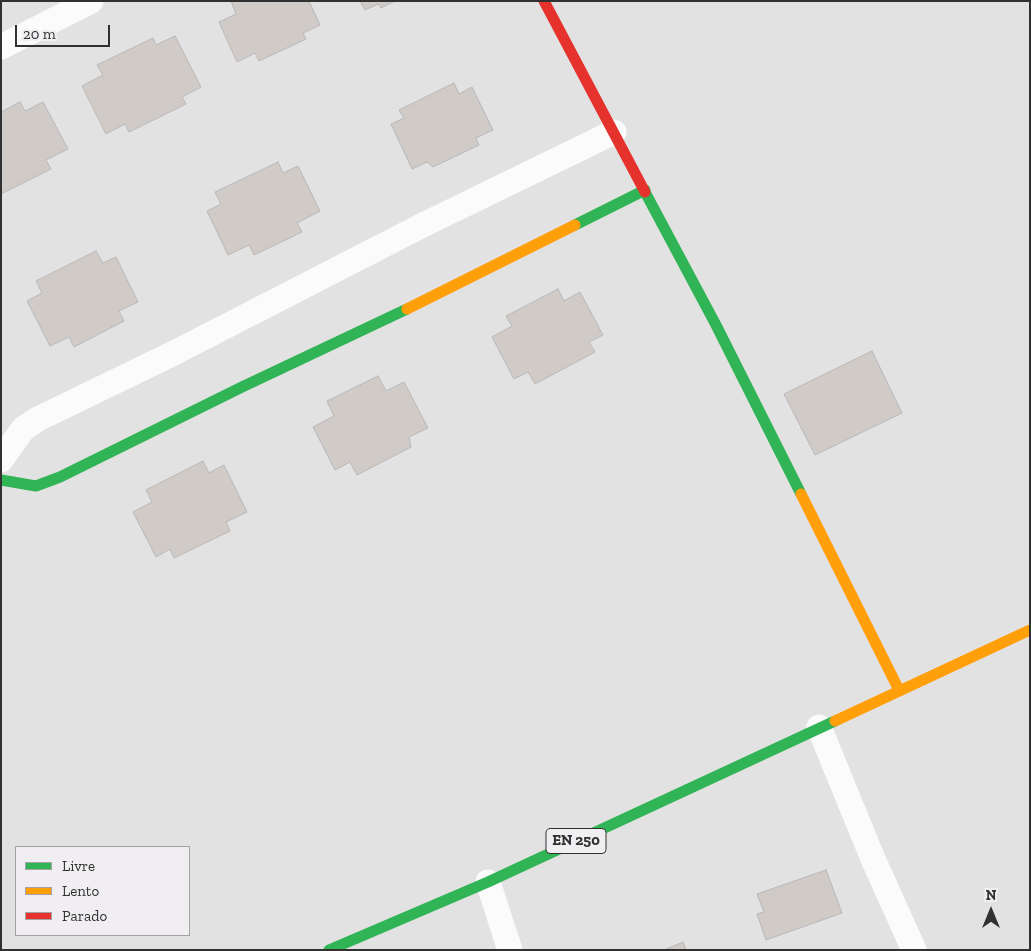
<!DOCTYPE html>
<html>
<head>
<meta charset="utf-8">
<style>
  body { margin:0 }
  #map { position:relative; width:1031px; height:951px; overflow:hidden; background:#e3e2e3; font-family:"Zilla Slab",serif }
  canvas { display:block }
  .frame { position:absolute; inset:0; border:2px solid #313132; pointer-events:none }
  .legend { position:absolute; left:15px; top:846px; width:175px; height:90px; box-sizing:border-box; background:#f0eef1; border:1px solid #a4a2a5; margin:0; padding:6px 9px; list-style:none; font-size:15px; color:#313132 }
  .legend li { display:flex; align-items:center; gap:10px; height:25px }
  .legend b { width:25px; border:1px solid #a4a2a5 }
  .north { position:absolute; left:966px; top:886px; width:50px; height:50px; -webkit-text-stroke:4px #f0eef1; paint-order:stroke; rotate:0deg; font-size:14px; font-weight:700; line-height:20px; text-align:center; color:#313132 }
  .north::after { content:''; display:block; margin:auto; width:18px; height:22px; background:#313132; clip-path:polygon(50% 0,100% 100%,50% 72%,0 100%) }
  .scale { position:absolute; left:15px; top:25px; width:95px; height:22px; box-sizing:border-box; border:2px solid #313132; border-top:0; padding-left:6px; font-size:15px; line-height:18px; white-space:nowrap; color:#313132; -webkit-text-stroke:4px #f0eef1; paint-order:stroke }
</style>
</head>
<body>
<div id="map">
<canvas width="1031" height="951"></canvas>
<div class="frame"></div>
<ul class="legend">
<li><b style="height:6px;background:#30b455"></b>Livre</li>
<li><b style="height:6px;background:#ff9f0a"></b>Lento</li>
<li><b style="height:6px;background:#e5322d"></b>Parado</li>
</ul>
<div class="north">N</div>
<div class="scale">20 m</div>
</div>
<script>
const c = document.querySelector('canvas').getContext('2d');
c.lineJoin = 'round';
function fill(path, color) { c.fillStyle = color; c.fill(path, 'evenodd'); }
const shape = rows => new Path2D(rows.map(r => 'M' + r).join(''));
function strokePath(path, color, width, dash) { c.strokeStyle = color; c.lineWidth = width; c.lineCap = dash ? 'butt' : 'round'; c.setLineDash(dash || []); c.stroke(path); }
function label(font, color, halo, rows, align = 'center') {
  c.font = font + ' "Zilla Slab",serif'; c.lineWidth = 4.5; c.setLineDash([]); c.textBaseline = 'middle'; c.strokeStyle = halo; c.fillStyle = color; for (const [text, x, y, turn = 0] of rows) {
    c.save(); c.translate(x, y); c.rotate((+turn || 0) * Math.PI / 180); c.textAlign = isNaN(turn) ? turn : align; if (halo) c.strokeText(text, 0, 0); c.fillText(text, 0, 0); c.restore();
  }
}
const building = shape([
  [231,1,309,1,320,25,303,33,306,39,259,61,255,53,237,62,219,22,236,14,231,1],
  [360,1,395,1,381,8,378,4,365,10,360,1],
  [175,36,201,87,182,97,186,104,129,132,125,124,106,134,82,86,103,75,97,65,153,38,156,45,175,36],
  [454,83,459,94,472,87,493,130,476,138,479,145,433,167,427,162,412,169,391,124,404,118,399,110,454,83],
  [20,102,25,111,43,102,68,149,46,160,51,169,1,194,1,112,20,102],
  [278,162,283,173,298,166,320,211,297,223,302,232,254,255,249,245,228,255,207,211,221,204,215,192,278,162],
  [96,251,103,263,116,257,138,302,119,311,124,321,74,347,69,337,50,346,27,301,42,293,36,281,96,251],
  [558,289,564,301,580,292,603,335,589,342,595,352,535,384,528,372,514,379,492,337,512,326,506,316,558,289],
  [872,351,902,413,815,455,784,394,872,351],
  [378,376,386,391,404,382,428,428,409,437,411,447,357,475,350,462,335,470,313,427,334,416,327,401,378,376],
  [203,461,209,473,224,465,247,512,226,522,230,531,174,558,170,549,156,557,133,512,152,502,146,490,203,461],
  [826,870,842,913,766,940,757,914,764,912,757,894,826,870],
  [683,942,686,950,664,950,683,942]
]);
fill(building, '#d1cbc8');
strokePath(building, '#b8b7b8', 1);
strokePath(shape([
  [1,47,91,1],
  [1,460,23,429,38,419,174,353,423,225,614,132],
  [819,727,873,859,914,950],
  [488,882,510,950]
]), '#fbfbfb', 25);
strokePath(shape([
  [645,192,716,325,801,494],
  [575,225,645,190],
  [1,480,36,486,60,477,242,387,407,309],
  [329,950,488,882,835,721]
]), '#30b455', 11);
strokePath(shape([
  [407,309,575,225],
  [801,494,899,690],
  [835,721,1030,630]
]), '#ff9f0a', 11);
strokePath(shape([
  [544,1,645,192]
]), '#e5322d', 11);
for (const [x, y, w] of [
  [576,841,60]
]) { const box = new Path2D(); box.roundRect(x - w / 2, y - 12.5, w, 25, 4); c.fillStyle = '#f0eef1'; c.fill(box); strokePath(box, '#313132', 1); }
label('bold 15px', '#313132', null, [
  ["EN 250",576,841]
]);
</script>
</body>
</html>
